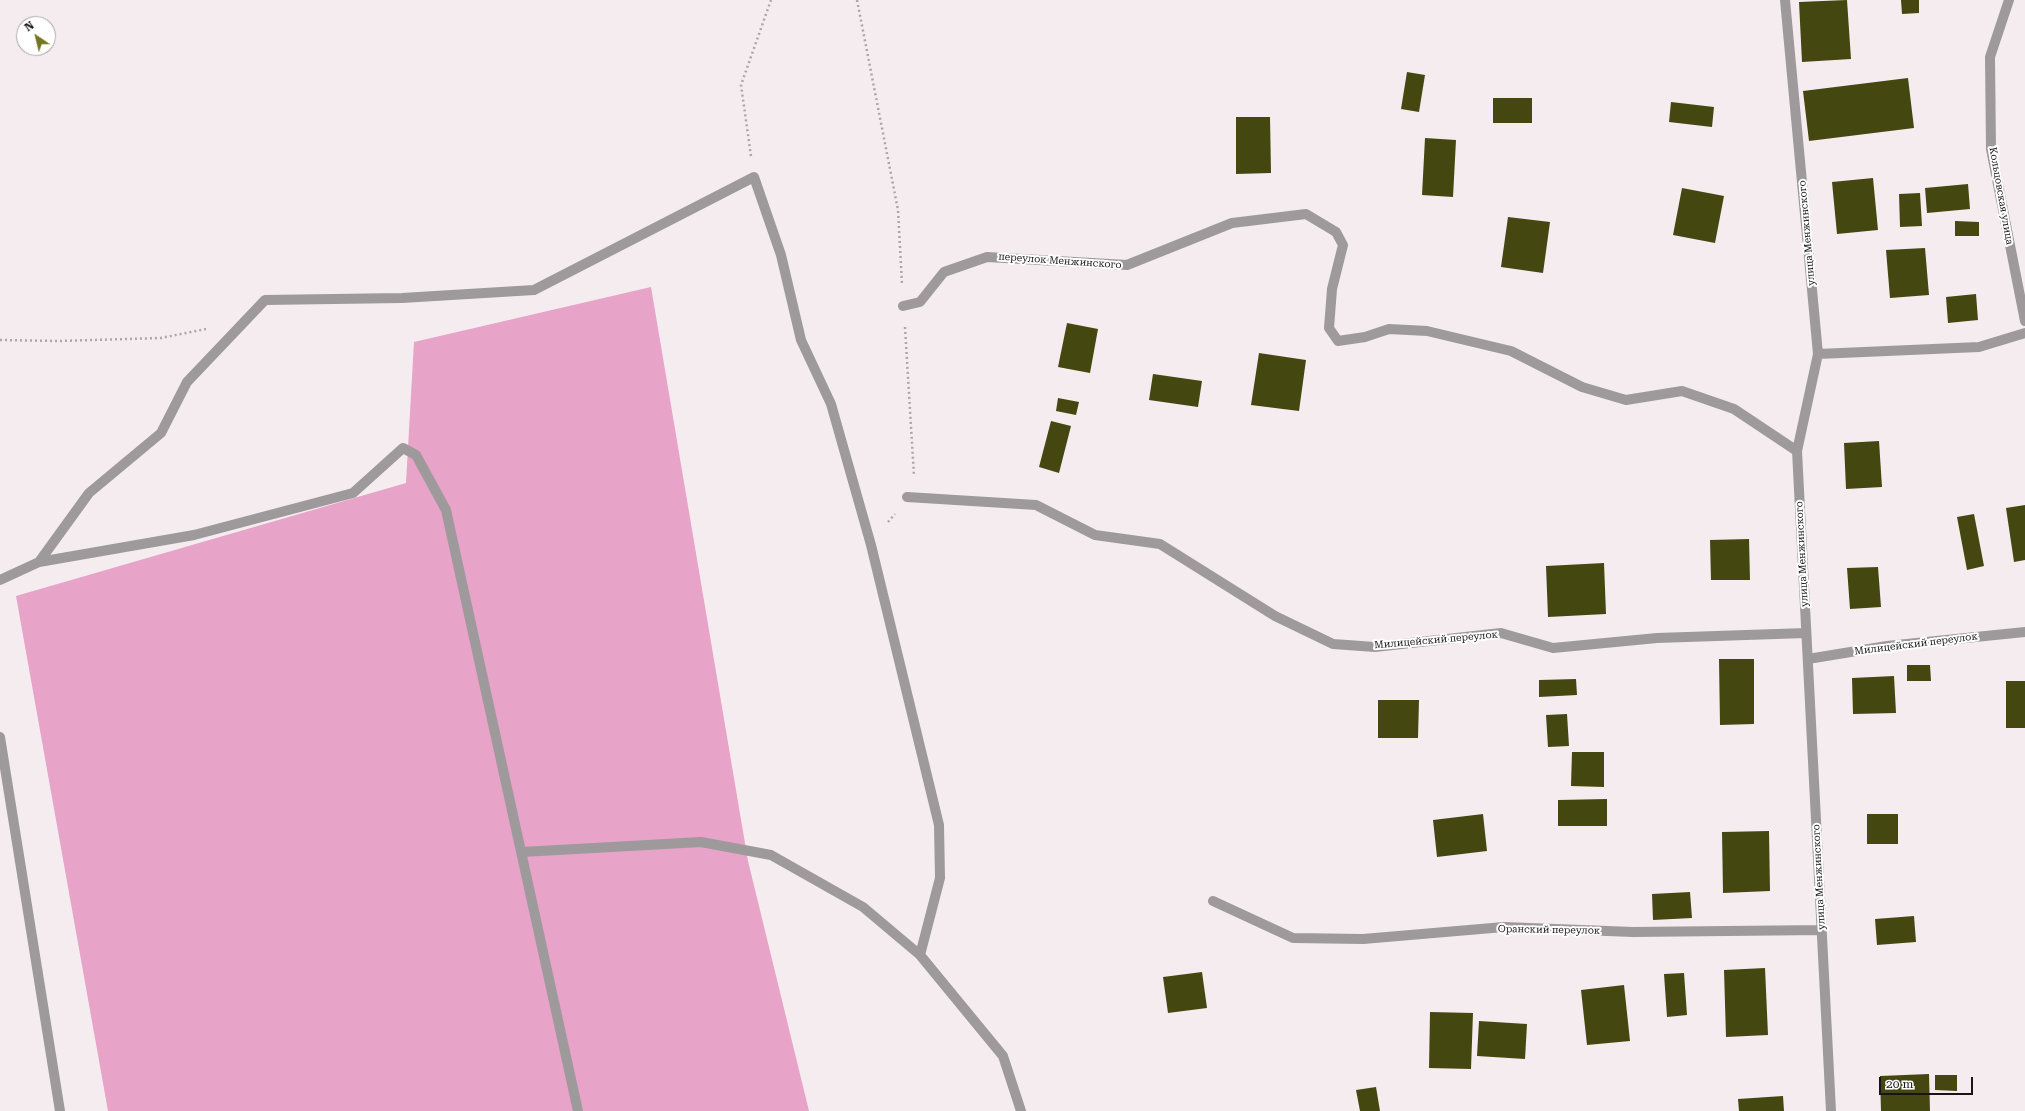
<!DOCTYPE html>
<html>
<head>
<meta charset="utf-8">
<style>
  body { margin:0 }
  #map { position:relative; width:2025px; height:1111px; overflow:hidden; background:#f5ecf0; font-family:"Roboto Serif",serif }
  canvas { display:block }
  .north { position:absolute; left:16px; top:16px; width:40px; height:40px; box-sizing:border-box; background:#fff; border:1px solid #a3a1a2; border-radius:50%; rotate:325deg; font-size:11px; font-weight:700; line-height:16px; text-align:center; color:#181517 }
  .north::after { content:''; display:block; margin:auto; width:14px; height:18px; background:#72761e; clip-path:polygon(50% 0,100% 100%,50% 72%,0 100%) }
  .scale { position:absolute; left:1879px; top:1077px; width:94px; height:18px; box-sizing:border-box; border:2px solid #181517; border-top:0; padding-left:5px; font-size:12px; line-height:14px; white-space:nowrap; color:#181517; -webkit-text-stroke:3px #fff; paint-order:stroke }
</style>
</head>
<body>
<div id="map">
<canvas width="2025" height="1111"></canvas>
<div class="north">N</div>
<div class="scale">20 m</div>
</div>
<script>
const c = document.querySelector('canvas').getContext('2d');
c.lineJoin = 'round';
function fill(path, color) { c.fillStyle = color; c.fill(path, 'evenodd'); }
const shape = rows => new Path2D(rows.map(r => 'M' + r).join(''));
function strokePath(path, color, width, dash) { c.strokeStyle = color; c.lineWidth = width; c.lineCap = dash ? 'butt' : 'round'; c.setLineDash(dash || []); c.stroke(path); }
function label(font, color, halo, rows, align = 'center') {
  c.font = font + ' "Roboto Serif",serif'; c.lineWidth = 4; c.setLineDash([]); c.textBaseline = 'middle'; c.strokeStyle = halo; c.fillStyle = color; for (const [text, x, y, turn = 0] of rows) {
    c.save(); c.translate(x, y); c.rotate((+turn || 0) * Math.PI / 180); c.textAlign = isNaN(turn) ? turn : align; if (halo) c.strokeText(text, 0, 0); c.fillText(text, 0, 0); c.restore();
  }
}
fill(shape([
  [651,287,748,861,809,1111,108,1111,16,596,406,483,414,342]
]), '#e7a3c8');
fill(shape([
  [1847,0,1851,59,1802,62,1799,2],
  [1901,0,1919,0,1919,13,1902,14],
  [1407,72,1425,75,1419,112,1401,109],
  [1908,78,1914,128,1809,141,1803,91],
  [1493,98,1532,98,1532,123,1493,123],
  [1671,102,1714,107,1712,127,1669,122],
  [1236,117,1270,117,1271,173,1236,174],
  [1425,138,1456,140,1453,197,1422,195],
  [1873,178,1878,230,1837,234,1832,182],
  [1968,184,1970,209,1927,213,1925,188],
  [1682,188,1724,196,1715,243,1673,235],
  [1920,193,1922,226,1900,227,1899,194],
  [1508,217,1550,222,1543,273,1501,267],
  [1955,221,1979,222,1979,236,1955,236],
  [1925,248,1929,295,1890,298,1886,250],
  [1976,294,1978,320,1948,323,1946,297],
  [1067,323,1098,329,1090,373,1058,367],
  [1259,353,1306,360,1299,411,1251,405],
  [1153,374,1202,381,1198,407,1149,400],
  [1058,398,1079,402,1076,415,1056,411],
  [1051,421,1071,426,1059,473,1039,467],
  [1879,441,1882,487,1846,489,1844,443],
  [2025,505,2025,560,2014,562,2006,508],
  [1974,514,1984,566,1967,570,1957,517],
  [1749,539,1750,580,1711,580,1710,540],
  [1604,563,1606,614,1548,617,1546,566],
  [1878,567,1881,607,1850,609,1847,568],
  [1719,659,1754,659,1754,724,1720,725],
  [1907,665,1930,665,1931,681,1907,681],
  [1894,676,1896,713,1853,714,1852,678],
  [1576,679,1577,695,1539,697,1539,680],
  [2006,681,2025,681,2025,728,2006,728],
  [1378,700,1419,700,1418,738,1378,738],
  [1567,714,1569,746,1548,747,1546,715],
  [1572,752,1604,752,1604,787,1571,786],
  [1607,799,1607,826,1558,826,1558,800],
  [1483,814,1487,851,1437,857,1433,820],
  [1867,814,1898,814,1898,844,1867,844],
  [1769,831,1770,891,1723,893,1722,832],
  [1690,892,1692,918,1653,920,1652,894],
  [1914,916,1916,942,1877,945,1875,919],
  [1765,968,1768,1035,1726,1037,1724,970],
  [1202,972,1207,1008,1168,1013,1163,977],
  [1684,973,1687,1015,1667,1017,1664,974],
  [1624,985,1630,1041,1587,1045,1581,990],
  [1430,1012,1473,1013,1471,1069,1429,1068],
  [1479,1021,1527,1024,1525,1059,1477,1056],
  [1929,1074,1930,1111,1881,1111,1880,1076],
  [1935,1075,1957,1075,1957,1091,1935,1090],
  [1376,1087,1380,1111,1360,1111,1356,1090],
  [1783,1096,1784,1111,1739,1111,1738,1099]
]), '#454710');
strokePath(shape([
  [857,0,898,210,902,284],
  [751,156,741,85,771,0],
  [905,327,914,476],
  [0,340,58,341,161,338,206,329],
  [888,522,895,514]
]), '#ada5a9', 2.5, [2, 3]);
strokePath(shape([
  [39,562,194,535,353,493,403,448,416,455,446,510,578,1111],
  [0,580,39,562,89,493,161,433,187,382,265,300,402,298,534,290,754,177,781,255,801,340,831,404,871,545,939,825,940,878,920,955,1003,1056,1021,1111],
  [0,737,60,1111],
  [522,852,701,842,771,855,863,907,920,955]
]), '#9e9a9c', 10);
strokePath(shape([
  [1785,0,1818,354,1797,451,1831,1111],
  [2009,0,1990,57,1991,149,2025,321],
  [903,306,920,302,944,272,987,257,1127,265,1232,223,1306,214,1336,232,1343,245,1332,289,1329,328,1338,341,1365,337,1389,329,1427,331,1511,351,1582,387,1626,400,1682,391,1734,409,1797,451],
  [1818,354,1979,347,2025,333],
  [907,497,1036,505,1095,535,1160,544,1275,616,1333,644,1375,647,1501,633,1553,648,1657,638,1806,633],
  [1808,659,1887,646,2025,632],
  [1213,901,1293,938,1363,939,1504,927,1633,932,1822,930]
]), '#9e9a9c', 10);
label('10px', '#181517', '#fff', [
  ["Кольцовская улица",2001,196,80],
  ["улица Менжинского",1807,233,-95],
  ["переулок Менжинского",1060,261,4],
  ["улица Менжинского",1802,554,-93],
  ["Милицейский переулок",1436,640,-5],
  ["Милицейский переулок",1916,644,-7],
  ["улица Менжинского",1819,877,-93],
  ["Оранский переулок",1549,930,1]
]);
</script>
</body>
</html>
